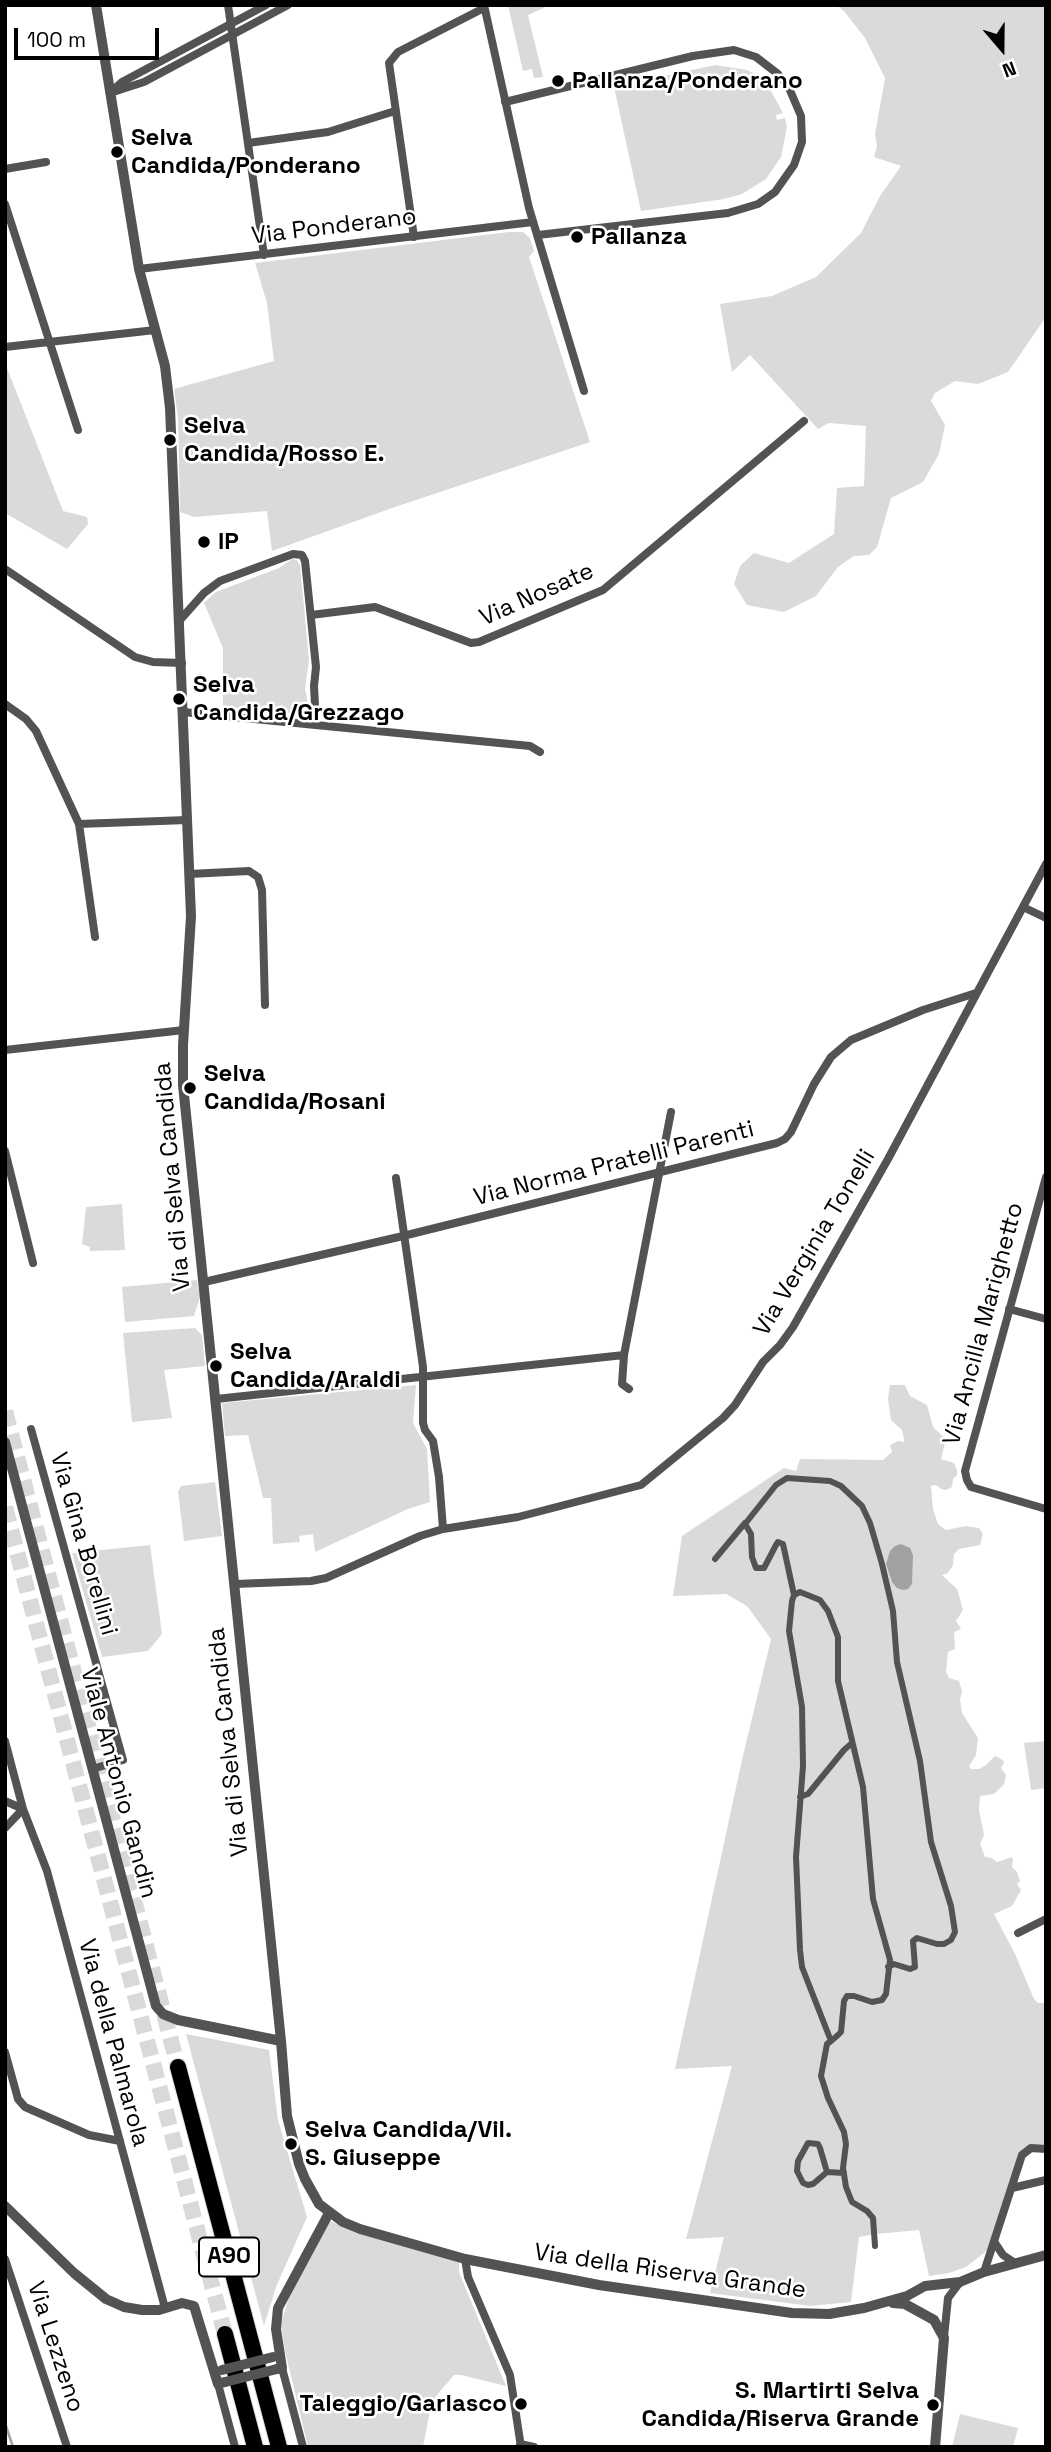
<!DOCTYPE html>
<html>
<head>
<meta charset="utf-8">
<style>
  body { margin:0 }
  #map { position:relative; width:1051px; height:2452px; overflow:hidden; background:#fff; font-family:"Space Grotesk",sans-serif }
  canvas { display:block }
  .frame { position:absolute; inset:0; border:7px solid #000; pointer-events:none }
  .north { position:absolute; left:967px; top:14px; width:70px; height:70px; -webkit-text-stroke:5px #fff; paint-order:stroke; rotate:160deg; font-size:19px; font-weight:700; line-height:28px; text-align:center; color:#000 }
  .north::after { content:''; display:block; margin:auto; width:24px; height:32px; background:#000; clip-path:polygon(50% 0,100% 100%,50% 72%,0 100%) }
  .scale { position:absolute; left:14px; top:28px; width:145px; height:32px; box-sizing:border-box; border:4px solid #000; border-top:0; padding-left:9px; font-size:21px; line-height:24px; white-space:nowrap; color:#000; -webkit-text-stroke:5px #fff; paint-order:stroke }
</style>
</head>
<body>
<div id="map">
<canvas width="1051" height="2452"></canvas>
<div class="frame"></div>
<div class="north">N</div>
<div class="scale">100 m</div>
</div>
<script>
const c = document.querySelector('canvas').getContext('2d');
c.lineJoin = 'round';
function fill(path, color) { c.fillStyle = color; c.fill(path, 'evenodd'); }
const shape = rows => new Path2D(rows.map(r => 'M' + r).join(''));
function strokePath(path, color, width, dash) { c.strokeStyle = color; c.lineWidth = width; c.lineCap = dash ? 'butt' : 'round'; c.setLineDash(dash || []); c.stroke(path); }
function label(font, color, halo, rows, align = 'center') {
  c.font = font + ' "Space Grotesk",sans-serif'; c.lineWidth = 5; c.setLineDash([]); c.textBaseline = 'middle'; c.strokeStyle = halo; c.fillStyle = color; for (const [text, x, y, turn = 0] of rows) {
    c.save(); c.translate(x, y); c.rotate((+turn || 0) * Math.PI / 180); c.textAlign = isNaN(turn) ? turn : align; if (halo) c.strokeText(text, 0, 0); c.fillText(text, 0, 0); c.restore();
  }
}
fill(shape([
  [508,5,550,5,528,15,543,77,534,78,532,69,523,71],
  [836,5,1046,5,1046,317,1008,372,978,384,955,381,935,393,931,401,945,425,939,454,923,482,891,498,877,547,869,555,854,556,838,567,816,596,784,612,747,605,734,584,740,566,754,553,789,563,834,534,837,488,864,486,866,426,829,423,818,429,750,355,732,372,720,304,772,296,816,277,861,233,880,196,901,166,874,157,877,146,875,134,885,78,865,38,844,11],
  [715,65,747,70,757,75,771,91,783,113,776,115,777,120,785,118,787,127,781,157,766,179,742,194,724,199,641,211,614,87],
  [509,232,523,232,530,238,534,251,529,257,590,442,395,507,272,551,267,511,194,517,180,512,178,418,174,389,274,361,267,303,255,263],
  [5,363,63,511,87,517,88,524,67,549,5,513],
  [292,559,297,560,300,565,309,660,305,689,310,713,307,715,223,707,223,648,204,603,216,592,279,568],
  [122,1204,125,1250,90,1251,90,1247,82,1244,86,1207],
  [197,1280,200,1297,194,1316,125,1322,122,1287],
  [195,1328,202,1335,205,1366,164,1370,172,1418,132,1422,123,1333],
  [416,1385,413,1423,427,1449,430,1502,408,1509,315,1552,313,1534,299,1536,300,1542,273,1544,271,1498,263,1498,248,1435,225,1436,222,1403],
  [890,1385,905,1385,910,1396,927,1405,933,1427,946,1439,941,1459,954,1463,957,1470,957,1475,953,1479,952,1487,946,1490,941,1489,936,1485,931,1486,933,1509,938,1524,946,1530,966,1526,979,1528,983,1534,980,1545,959,1549,954,1554,953,1565,948,1573,942,1575,957,1589,963,1610,956,1621,961,1629,954,1632,955,1649,948,1652,946,1672,949,1678,959,1681,962,1691,960,1700,962,1713,978,1738,976,1755,969,1766,971,1769,979,1769,986,1765,995,1756,1003,1760,1004,1763,1001,1768,1006,1775,1004,1784,994,1794,980,1796,979,1810,984,1835,980,1844,985,1857,992,1858,997,1862,1012,1857,1013,1860,1012,1867,1017,1872,1020,1881,1017,1884,1021,1890,1012,1906,994,1914,1015,1954,1034,1999,1038,2003,1046,2003,1046,2153,1026,2149,989,2249,966,2267,949,2273,929,2276,919,2230,876,2234,859,2237,851,2302,810,2306,710,2293,724,2237,686,2239,732,2066,675,2069,742,1760,771,1639,747,1606,726,1594,673,1596,682,1536,784,1468,796,1471,800,1459,883,1460,892,1452,890,1445,898,1441,904,1442,904,1439,902,1430,891,1420,888,1399],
  [215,1482,222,1536,184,1541,178,1491,181,1486],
  [150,1545,162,1634,148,1651,102,1657,72,1553],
  [1046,1741,1046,1788,1031,1790,1024,1743],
  [186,2034,269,2050,278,2120,307,2217,276,2287,264,2326],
  [328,2220,356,2233,459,2261,459,2272,506,2386,461,2375,454,2375,432,2401,423,2447,308,2447,285,2351,281,2323,289,2298],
  [960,2414,1018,2428,1013,2447,952,2447]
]), '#dadada');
fill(shape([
  [901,1544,910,1548,913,1555,912,1584,908,1589,903,1590,897,1588,892,1582,886,1564,890,1551,895,1546]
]), '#a1a1a1');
strokePath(shape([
  [5,2423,13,2447]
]), '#a1a1a1', 2.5);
strokePath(shape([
  [5,1411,178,2067],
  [5,1507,225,2334]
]), '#d9d9d9', 16, [16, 8]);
const motorway = shape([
  [178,2067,279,2447],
  [225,2334,255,2447]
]);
strokePath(motorway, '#dbdbdb', 18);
strokePath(shape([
  [715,1559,745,1523],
  [794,1595,783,1544,778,1542,776,1545,764,1568,756,1568,752,1557,751,1534,745,1524,776,1485,787,1478,830,1481,841,1486,862,1506,870,1523,882,1564,893,1611,897,1662,920,1761,931,1842,951,1906,955,1932,951,1940,944,1944,937,1944,917,1938,913,1941,915,1967,910,1969,894,1964,888,1967],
  [800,1797,808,1794,844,1750,852,1743],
  [831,2041,802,1967,800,1950,796,1857,803,1766,802,1707,789,1631,792,1601,794,1595,800,1592,820,1600,828,1611,838,1637,838,1681,863,1787,873,1899,890,1960,886,1994,882,2000,872,2002,854,1996,847,1996,844,2001,841,2032,838,2035,831,2041,827,2044,821,2076,828,2098,844,2132,846,2144,843,2168,846,2187,852,2202,867,2211,873,2218,875,2246],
  [827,2172,820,2148,818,2144,808,2143,798,2161,797,2171,803,2183,808,2185,813,2184,827,2172,844,2173]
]), '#535353', 6);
strokePath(shape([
  [228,5,264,255],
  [484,5,529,208,584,391],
  [110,93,144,82,288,5],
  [110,93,122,82,266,5],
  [505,102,693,56,734,50,756,57,778,74,789,88,801,116,802,142,794,165,775,192,758,204,728,213,538,235],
  [248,143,328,132,395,111],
  [5,169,46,162],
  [5,204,78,430],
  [414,237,389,63,398,52,484,8],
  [139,269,533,222],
  [5,347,155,330],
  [5,569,135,657,153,662,182,663],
  [311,615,375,607,471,643,479,642,603,590,804,421],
  [180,620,204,593,220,581,293,554,302,555,305,561,316,667,314,686,316,725],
  [5,704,26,719,36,731,79,824,95,937],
  [183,712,530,746,540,752],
  [79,824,187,820],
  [189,874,249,871,258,877,262,890,265,1005],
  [1023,907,1046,918],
  [5,1050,184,1030],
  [5,1151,33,1263],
  [1046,1177,965,1471,967,1480,971,1487,1046,1509],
  [396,1178,423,1367,423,1423,425,1430,433,1441,439,1477,443,1529,518,1517,641,1485,723,1418,735,1405,763,1362,780,1345,793,1327,888,1159,1046,864],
  [204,1282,403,1236,777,1143,785,1139,791,1132,814,1084,831,1057,851,1040,923,1010,976,993],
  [1009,1309,1046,1319],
  [624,1355,622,1384,629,1389],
  [216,1399,624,1355,671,1112],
  [31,1429,123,1760,92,1769],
  [235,1584,311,1581,326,1578,420,1536,443,1529],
  [5,1741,23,1809,47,1871,165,2308],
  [5,1801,23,1809],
  [5,1828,23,1809],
  [1018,1933,1046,1919],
  [5,2052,18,2099,25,2107,89,2135,120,2141],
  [1012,2188,1046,2180],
  [995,2243,1003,2255,1015,2263],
  [5,2259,67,2447],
  [465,2259,468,2277,510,2375,521,2447],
  [984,2272,1022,2155,1031,2148,1046,2149],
  [944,2337,948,2298,960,2282],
  [282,2368,303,2447],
  [218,2384,235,2447],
  [520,2444,534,2447]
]), '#535353', 8);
strokePath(shape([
  [96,5,139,269,165,366,170,408,191,916,183,1045,183,1085,281,2041,287,2116,299,2164,305,2179,319,2204,343,2222,360,2229,465,2259,599,2285,792,2313,829,2314,864,2308,907,2296,925,2286,960,2282,984,2272,1046,2255],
  [5,1442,156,2006,163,2014,178,2020,281,2041],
  [5,2206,74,2273,106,2299,124,2307,142,2310,159,2310,182,2303,194,2306,218,2384,225,2382],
  [893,2303,905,2304,934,2320,944,2338,935,2447],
  [277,2369,282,2368,276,2329,278,2308,329,2213]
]), '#535353', 10);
strokePath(motorway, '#000', 16);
strokePath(shape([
  [222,2370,273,2357],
  [225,2382,277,2369]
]), '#535353', 10);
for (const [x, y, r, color] of [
  [558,81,7,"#000"],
  [117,152,7,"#000"],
  [577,237,7,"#000"],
  [170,440,7,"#000"],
  [204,542,7,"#000"],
  [179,699,7,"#000"],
  [190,1088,7,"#000"],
  [216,1366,7,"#000"],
  [291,2144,7,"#000"],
  [521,2404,7,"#000"],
  [933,2405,7,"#000"]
]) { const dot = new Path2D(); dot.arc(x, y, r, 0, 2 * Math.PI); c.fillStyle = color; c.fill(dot); strokePath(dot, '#fff', 2.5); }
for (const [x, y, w] of [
  [229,2257,60]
]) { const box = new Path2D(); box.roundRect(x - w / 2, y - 19.5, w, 39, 5); c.fillStyle = '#fff'; c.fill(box); strokePath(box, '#000', 2); }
label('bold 23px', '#000', null, [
  ["A90",229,2257]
]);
label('bold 24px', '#000', '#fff', [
  ["Pallanza/Ponderano",572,81],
  ["Selva",131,138],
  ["Candida/Ponderano",131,166],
  ["Pallanza",591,237],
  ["Selva",184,426],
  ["Candida/Rosso E.",184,454],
  ["IP",218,542],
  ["Selva",193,685],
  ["Candida/Grezzago",193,713],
  ["Selva",204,1074],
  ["Candida/Rosani",204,1102],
  ["Selva",230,1352],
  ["Candida/Araldi",230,1380],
  ["Selva Candida/Vil.",305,2130],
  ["S. Giuseppe",305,2158],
  ["S. Martirti Selva",919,2391,"right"],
  ["Candida/Riserva Grande",919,2419,"right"],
  ["Taleggio/Garlasco",507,2404,"right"]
], 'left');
label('24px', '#000', '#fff', [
  ["Via Ponderano",334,227,-7],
  ["Via Nosate",537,595,-24],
  ["Via Norma Pratelli Parenti",614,1164,-14],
  ["Via di Selva Candida",173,1177,-95],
  ["Via Verginia Tonelli",815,1243,-59],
  ["Via Ancilla Marighetto",984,1324,-75],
  ["Via Gina Borellini",83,1544,74],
  ["Via di Selva Candida",229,1742,-96],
  ["Viale Antonio Gandin",118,1783,75],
  ["Via della Palmarola",113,2043,75],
  ["Via della Riserva Grande",670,2272,8],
  ["Via Lezzeno",55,2347,72]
]);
</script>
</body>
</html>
